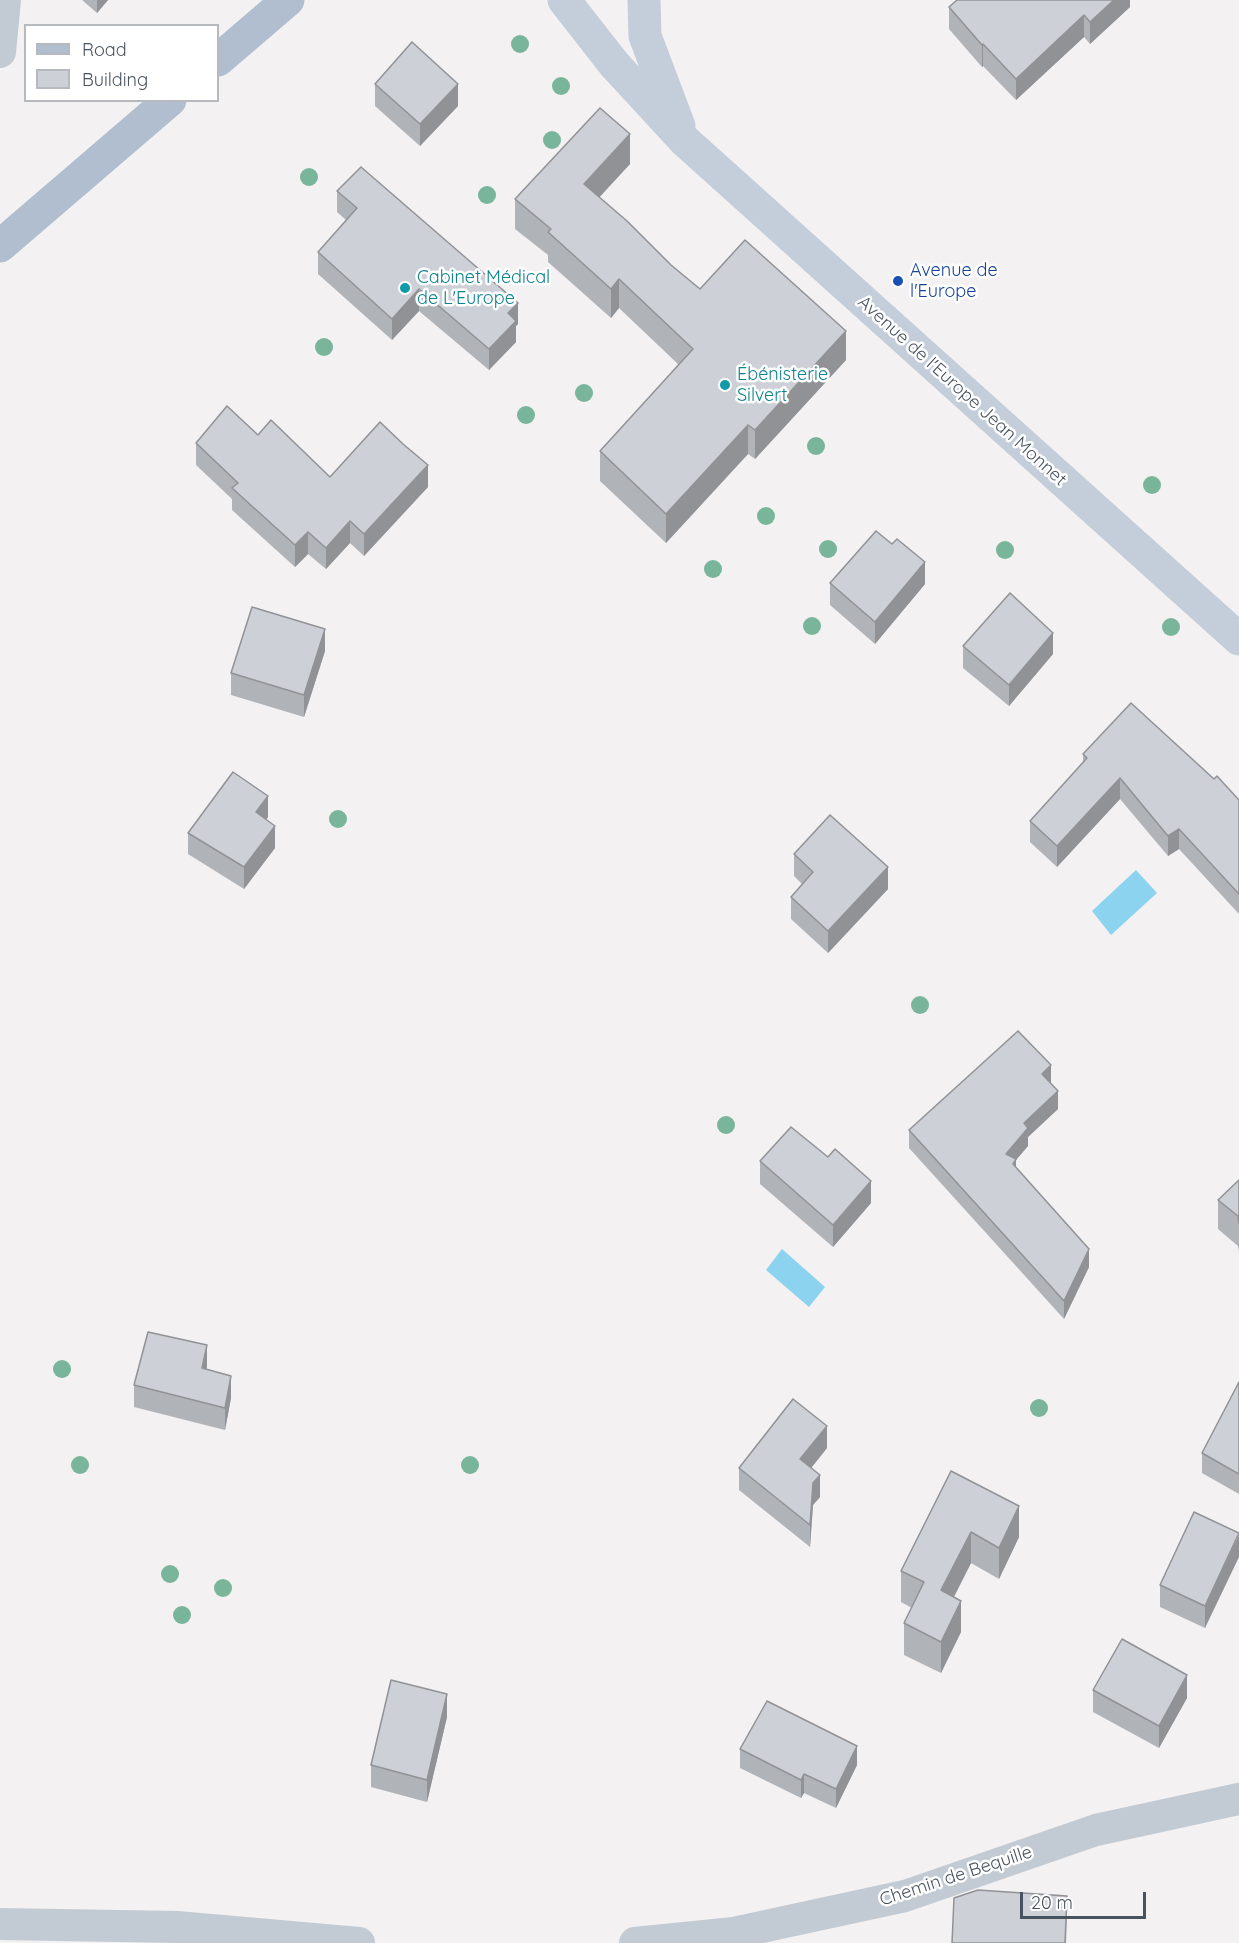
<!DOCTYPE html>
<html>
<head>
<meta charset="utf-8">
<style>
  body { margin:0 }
  #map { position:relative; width:1239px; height:1943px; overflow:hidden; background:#f3f1f1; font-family:Quicksand,sans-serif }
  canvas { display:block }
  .legend { position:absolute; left:24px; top:24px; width:195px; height:78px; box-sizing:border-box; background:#fff; border:2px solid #b6babf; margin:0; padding:8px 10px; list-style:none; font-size:18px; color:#48535f }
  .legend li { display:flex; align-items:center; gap:12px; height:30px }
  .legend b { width:30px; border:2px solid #b6babf }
  .scale { position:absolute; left:1020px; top:1892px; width:126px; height:27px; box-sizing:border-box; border:3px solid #48535f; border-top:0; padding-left:8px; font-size:18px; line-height:21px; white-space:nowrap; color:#48535f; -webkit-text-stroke:4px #fff; paint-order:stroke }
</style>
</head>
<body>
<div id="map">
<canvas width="1239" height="1943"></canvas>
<ul class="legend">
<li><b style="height:8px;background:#b0bed0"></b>Road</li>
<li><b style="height:16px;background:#cdd0d6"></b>Building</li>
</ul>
<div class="scale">20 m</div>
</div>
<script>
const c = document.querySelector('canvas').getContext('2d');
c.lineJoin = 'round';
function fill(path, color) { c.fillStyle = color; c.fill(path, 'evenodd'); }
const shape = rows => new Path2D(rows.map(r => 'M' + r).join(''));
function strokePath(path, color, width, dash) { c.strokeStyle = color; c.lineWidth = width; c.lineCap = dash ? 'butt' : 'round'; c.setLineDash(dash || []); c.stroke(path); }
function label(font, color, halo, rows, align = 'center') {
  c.font = font + ' Quicksand,sans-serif'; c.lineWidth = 5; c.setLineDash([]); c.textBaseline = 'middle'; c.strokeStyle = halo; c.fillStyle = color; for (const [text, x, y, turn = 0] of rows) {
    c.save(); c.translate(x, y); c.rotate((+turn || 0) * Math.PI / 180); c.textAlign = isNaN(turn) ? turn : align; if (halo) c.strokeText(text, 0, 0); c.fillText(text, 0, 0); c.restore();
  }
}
fill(shape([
  [1136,870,1157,893,1111,935,1092,911],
  [782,1249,825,1287,809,1307,766,1270]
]), '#8cd3ef');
strokePath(shape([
  [0,52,5,0],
  [0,1924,177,1927,359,1943],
  [635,1943,734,1933,905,1896,1096,1830,1239,1799]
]), '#c2cad3', 32);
strokePath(shape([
  [564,0,614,64,685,141,1239,639],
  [644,0,645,36,679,126]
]), '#c4cdda', 33);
strokePath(shape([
  [218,60,288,0],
  [0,246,170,100]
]), '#b0bed0', 33);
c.fillStyle = '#79b59b';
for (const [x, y] of [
  [520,44],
  [561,86],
  [552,140],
  [309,177],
  [487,195],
  [324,347],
  [584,393],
  [526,415],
  [816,446],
  [1152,485],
  [766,516],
  [828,549],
  [1005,550],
  [713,569],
  [812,626],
  [1171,627],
  [338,819],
  [920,1005],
  [726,1125],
  [62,1369],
  [1039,1408],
  [80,1465],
  [470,1465],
  [170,1574],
  [223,1588],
  [182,1615]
]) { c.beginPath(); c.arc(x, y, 9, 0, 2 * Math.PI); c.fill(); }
fill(shape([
  [82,0,108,0,97,13],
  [1130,0,1130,7,1090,44,1084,37,1016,100,983,66,982,67,949,29,949,7],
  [375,84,458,106,420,146,375,106],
  [630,164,599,197,671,265,700,289,846,360,755,459,748,454,666,543,600,481,600,451,679,365,619,308,611,318,548,262,548,255,515,229,515,199],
  [337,191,518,324,516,326,516,342,489,370,419,311,392,340,318,274,318,252,346,220,337,212],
  [258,435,330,477,428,487,364,556,350,543,326,569,308,554,295,567,232,510,232,499,196,465,196,443],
  [830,583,925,584,875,644,830,605],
  [963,646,1053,654,1009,706,963,668],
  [325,651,304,717,231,695,231,673],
  [1083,754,1214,779,1239,800,1239,914,1179,849,1168,856,1120,799,1057,867,1030,842,1030,821,1083,763],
  [268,817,266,820,275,848,244,889,188,854,188,833],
  [794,854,888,889,828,953,791,919,791,897,802,884,794,876],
  [1051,1083,1058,1109,1028,1137,1028,1146,1016,1160,1016,1167,1089,1267,1064,1319,909,1148,909,1130],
  [828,1157,871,1203,833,1247,760,1184,760,1161],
  [1239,1180,1239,1252,1238,1246,1218,1229,1218,1200],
  [207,1367,206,1369,231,1398,225,1430,134,1407,134,1385],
  [1239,1382,1239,1494,1202,1473,1202,1453],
  [827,1448,811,1468,820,1497,813,1505,810,1547,739,1490,739,1468],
  [951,1471,1019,1537,999,1579,971,1563,954,1597,961,1632,941,1673,904,1655,904,1623,912,1608,901,1602,901,1571],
  [1239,1533,1205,1628,1160,1607,1160,1585],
  [1093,1690,1187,1698,1159,1748,1093,1712],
  [447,1717,427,1802,371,1787,371,1765],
  [740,1749,857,1765,836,1808,804,1793,801,1798,740,1768]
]), '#b0b3b8');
fill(shape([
  [97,0,108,0,97,13],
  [1114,0,1130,0,1130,7,1090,44,1090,22],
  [1084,15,1084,37,1016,100,1016,79],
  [983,44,983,66,982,67,982,45],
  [458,84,458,106,420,146,420,124],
  [630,134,630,164,584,214,584,184],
  [619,279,619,308,611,318,611,289],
  [419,289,419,311,392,340,392,319],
  [518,303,518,324,516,326,516,342,489,370,489,349,508,313],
  [846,331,846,360,755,459,755,430],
  [748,425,748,454,666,543,666,514],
  [428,465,428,487,364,556,364,534],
  [350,521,350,543,326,569,326,548],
  [308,532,308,554,295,567,295,545],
  [925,562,925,584,875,644,875,622],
  [325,629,325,651,304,717,304,695],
  [1053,633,1053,654,1009,706,1009,685],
  [1120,778,1120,799,1057,867,1057,846],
  [268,796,268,817,256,834,256,812],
  [275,826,275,848,244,889,244,867],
  [1179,829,1179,849,1168,856,1168,836],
  [888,867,888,889,828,953,828,931],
  [1051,1065,1051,1083,1042,1074],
  [1058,1091,1058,1109,1028,1137,1028,1146,1016,1160,1016,1177,1006,1154,1024,1123],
  [871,1181,871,1203,833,1247,833,1225],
  [1089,1249,1089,1267,1064,1319,1064,1301],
  [207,1345,207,1367,202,1390,202,1368],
  [231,1376,231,1398,225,1430,225,1408],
  [827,1426,827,1448,800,1482,800,1459],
  [820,1475,820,1497,813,1505,810,1547,810,1525,813,1483],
  [1019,1506,1019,1537,999,1579,999,1548],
  [971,1532,971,1563,941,1622,941,1590],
  [1239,1535,1239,1557,1205,1628,1205,1606],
  [961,1601,961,1632,941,1673,941,1642],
  [1187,1675,1187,1698,1159,1748,1159,1726],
  [447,1694,447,1717,427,1802,427,1780],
  [857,1746,857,1765,836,1808,836,1789],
  [804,1774,804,1793,801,1798,801,1780],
  [1067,1896,1066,1943,1065,1943]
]), '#909296');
const building = shape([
  [957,0,1114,0,1090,22,1084,15,1016,79,983,44,982,45,949,7,957,0],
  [412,42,458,84,420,124,375,84,412,42],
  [600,108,630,134,584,184,627,221,671,265,700,289,745,240,846,331,755,430,748,425,666,514,600,451,693,349,619,279,611,289,548,232,551,229,515,199,600,108],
  [361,167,518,303,508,313,516,321,489,349,419,289,392,319,318,252,357,208,337,191,361,167],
  [227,406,258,435,271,420,330,477,380,422,403,444,428,465,364,534,350,521,326,548,308,532,295,545,232,488,238,483,196,443,227,406],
  [876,531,892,544,897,539,925,562,875,622,830,583,876,531],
  [1010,593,1053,633,1009,685,963,646,1010,593],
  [252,607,325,629,304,695,231,673,252,607],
  [1131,703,1214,779,1217,776,1239,800,1239,894,1179,829,1168,836,1120,778,1057,846,1030,821,1087,758,1083,754,1131,703],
  [233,772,268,796,256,812,275,826,244,867,188,833,233,772],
  [830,815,888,867,828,931,791,897,813,872,794,854,830,815],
  [1018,1031,1051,1065,1042,1074,1058,1091,1024,1123,1028,1128,1006,1154,1016,1159,1013,1164,1089,1249,1064,1301,909,1130,1018,1031],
  [791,1127,828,1157,835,1149,871,1181,833,1225,760,1161,791,1127],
  [1239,1180,1239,1223,1238,1216,1218,1200,1239,1180],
  [148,1332,207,1345,202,1368,231,1376,225,1408,134,1385,148,1332],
  [1239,1382,1239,1474,1202,1453,1239,1382],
  [793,1399,827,1426,800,1459,820,1475,813,1483,810,1525,739,1468,793,1399],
  [951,1471,1019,1506,999,1548,971,1532,941,1590,961,1601,941,1642,904,1623,924,1582,901,1571,951,1471],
  [1194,1512,1239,1533,1205,1606,1160,1585,1194,1512],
  [1122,1639,1187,1675,1159,1726,1093,1690,1122,1639],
  [391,1680,447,1694,427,1780,371,1765,391,1680],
  [767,1701,857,1746,836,1789,804,1774,801,1780,740,1749,767,1701],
  [978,1890,1067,1896,1065,1943,952,1943,954,1898,978,1890]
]);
fill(building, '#cdd0d6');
strokePath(building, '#909296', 1.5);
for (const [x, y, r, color] of [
  [898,281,6,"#1a4fb4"],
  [405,288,6,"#0f9aa8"],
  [725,385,6,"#0f9aa8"]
]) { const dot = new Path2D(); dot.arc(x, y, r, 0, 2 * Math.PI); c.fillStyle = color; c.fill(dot); strokePath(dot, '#fff', 2); }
label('18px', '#164399', '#fff', [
  ["Avenue de",910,271],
  ["l'Europe",910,292]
], 'left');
label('18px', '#0d838f', '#fff', [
  ["Cabinet Médical",417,278],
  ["de L'Europe",417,299],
  ["Ébénisterie",737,375],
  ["Silvert",737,396]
], 'left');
label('18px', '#48535f', '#fff', [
  ["Avenue de l'Europe Jean Monnet",962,391,42],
  ["Chemin de Bequille",956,1876,-18]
]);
</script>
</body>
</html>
